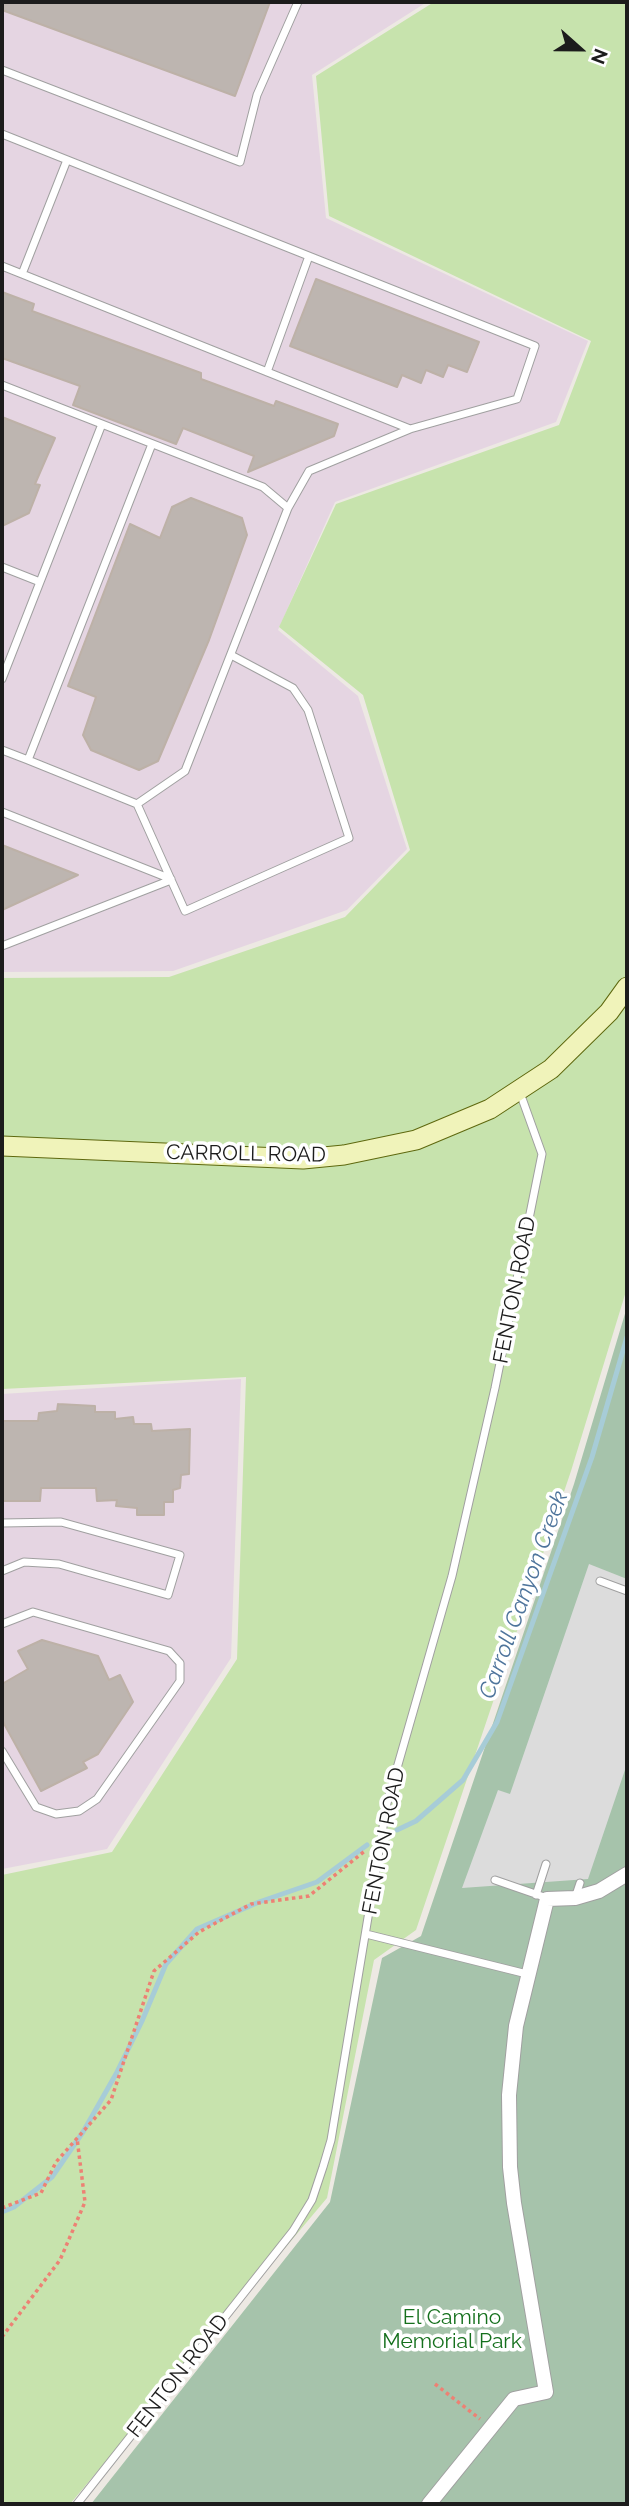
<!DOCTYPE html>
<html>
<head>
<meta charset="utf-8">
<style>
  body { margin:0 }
  #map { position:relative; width:629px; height:2506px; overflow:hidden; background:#ede9e3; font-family:Raleway,sans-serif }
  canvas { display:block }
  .frame { position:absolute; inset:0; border:4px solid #1c1c1c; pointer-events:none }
  .north { position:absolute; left:545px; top:14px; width:70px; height:70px; -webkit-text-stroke:5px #fff; paint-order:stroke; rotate:111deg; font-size:19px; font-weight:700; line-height:28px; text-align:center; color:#1c1c1c }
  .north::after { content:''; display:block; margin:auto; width:24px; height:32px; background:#1c1c1c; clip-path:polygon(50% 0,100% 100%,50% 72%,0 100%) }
</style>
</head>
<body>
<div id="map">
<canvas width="629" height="2506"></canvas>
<div class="frame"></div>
<div class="north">N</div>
</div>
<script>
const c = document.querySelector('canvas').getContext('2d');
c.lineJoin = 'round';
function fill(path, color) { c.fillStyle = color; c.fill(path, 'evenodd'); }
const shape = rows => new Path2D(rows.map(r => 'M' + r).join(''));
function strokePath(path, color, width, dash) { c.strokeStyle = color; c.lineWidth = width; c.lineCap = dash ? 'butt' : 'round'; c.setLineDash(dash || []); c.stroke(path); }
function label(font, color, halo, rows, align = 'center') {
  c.font = font + ' Raleway,sans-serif'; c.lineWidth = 7; c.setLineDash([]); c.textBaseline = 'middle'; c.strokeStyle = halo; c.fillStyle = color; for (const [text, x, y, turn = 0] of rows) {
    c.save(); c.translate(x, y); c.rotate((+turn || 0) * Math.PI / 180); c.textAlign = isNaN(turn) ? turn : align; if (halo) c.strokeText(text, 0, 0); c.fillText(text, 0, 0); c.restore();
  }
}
fill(shape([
  [2,2,427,2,312,75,326,218,588,341,556,422,335,502,278,630,358,696,407,849,347,910,173,971,2,972],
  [241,1379,231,1658,107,1849,2,1869,2,1394]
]), '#e5d5e2');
fill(shape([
  [434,2,627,2,627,1288,571,1471,416,1930,374,1960,327,2198,70,2504,2,2504,2,1875,112,1852,237,1659,246,1377,2,1389,2,978,169,977,345,917,410,850,363,695,279,627,336,504,559,425,591,341,329,216,316,76]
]), '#c7e3ad');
fill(shape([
  [627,1307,627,2504,91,2504,330,2202,382,1958,421,1936,574,1484]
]), '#a6c3ab');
fill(shape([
  [589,1564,627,1579,627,1764,588,1879,462,1888,498,1790,510,1794]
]), '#dcdcdc');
strokePath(shape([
  [397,1830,416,1821,463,1780,497,1722,592,1457,627,1337],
  [2,2212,14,2207,52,2177,83,2132,116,2074,142,2021,166,1964,197,1929,259,1902,317,1882,367,1845]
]), '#a7ccd7', 5);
const building = shape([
  [2,2,270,2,235,96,2,10,2,2],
  [316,279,479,342,467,372,448,365,443,377,426,370,421,383,402,375,397,387,290,346,316,279],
  [2,292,34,304,32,311,201,373,201,379,274,406,276,401,338,424,334,436,248,472,254,456,183,428,176,444,73,405,80,386,2,358,2,292],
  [2,417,55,438,35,484,40,485,29,513,2,526,2,417],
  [191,498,242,518,247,535,209,640,158,761,139,770,91,750,83,735,96,697,68,686,130,524,160,538,172,507,191,498],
  [2,845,78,875,2,910,2,845],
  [58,1404,95,1406,95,1412,115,1412,115,1419,133,1417,134,1424,151,1424,152,1431,190,1429,189,1474,181,1475,180,1488,173,1490,173,1502,164,1502,164,1515,137,1515,137,1508,116,1506,117,1500,97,1501,96,1488,41,1488,40,1501,2,1501,2,1421,38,1421,39,1413,57,1411,58,1404],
  [42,1640,98,1656,109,1680,120,1675,133,1702,98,1754,83,1762,87,1768,41,1791,2,1720,2,1684,28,1669,18,1651,42,1640]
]);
fill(building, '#bdb5b0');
strokePath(building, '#bdb1a7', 2);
const service = shape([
  [2,70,240,162,257,95,298,2],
  [2,134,535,346,517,399,410,429,309,471,288,508,185,771,137,804,185,911,349,838,308,710,293,688,231,655],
  [2,266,410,429],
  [22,274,67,160],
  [267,372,309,256],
  [2,385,263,487,288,508],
  [2,567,40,582,2,679],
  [40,582,102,424],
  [2,750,28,760],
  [137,804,28,760,152,444],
  [2,812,171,879],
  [2,946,171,880],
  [2,1523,61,1522,180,1555,168,1595,59,1564,24,1562,2,1571],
  [600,1581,627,1591],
  [2,1624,33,1612,169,1651,180,1663,180,1681,97,1799,79,1811,56,1814,36,1807,2,1751],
  [495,1880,547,1898],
  [536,1895,546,1864],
  [575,1898,580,1883],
  [366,1934,527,1974],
  [77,2504,293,2231,312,2200,323,2167,331,2140,387,1803,452,1576,495,1388,542,1154,519,1090]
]);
const minor = shape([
  [429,2504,514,2399,546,2392,514,2203,510,2167,509,2095,516,2026,547,1899,575,1898,599,1891,627,1874]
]);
const secondary = shape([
  [2,1146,303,1159,344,1155,416,1140,490,1109,551,1069,609,1012,627,987]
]);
strokePath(service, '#a0a0a0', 9);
strokePath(minor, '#a0a0a0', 16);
strokePath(secondary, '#5e680e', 21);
strokePath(shape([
  [2,2208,41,2193,56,2162,111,2100,154,1971,199,1932,251,1904,309,1896,366,1850],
  [2,2337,60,2260,85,2202,77,2138],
  [435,2384,480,2419]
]), '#ed8174', 3.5, [3.5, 3.5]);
strokePath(service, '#fff', 7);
strokePath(minor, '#fff', 14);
strokePath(secondary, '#f0f3ba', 19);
label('21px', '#1c1c1c', '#fff', [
  ["CARROLL ROAD",246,1154,1],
  ["FENTON ROAD",515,1290,-79],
  ["FENTON ROAD",384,1841,-79],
  ["FENTON ROAD",178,2376,-52]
]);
label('21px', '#15701d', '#fff', [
  ["El Camino",452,2318],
  ["Memorial Park",452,2342]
]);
label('italic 23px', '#4f759c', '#fff', [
  ["Carroll Canyon Creek",524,1595,-70]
]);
</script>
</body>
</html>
